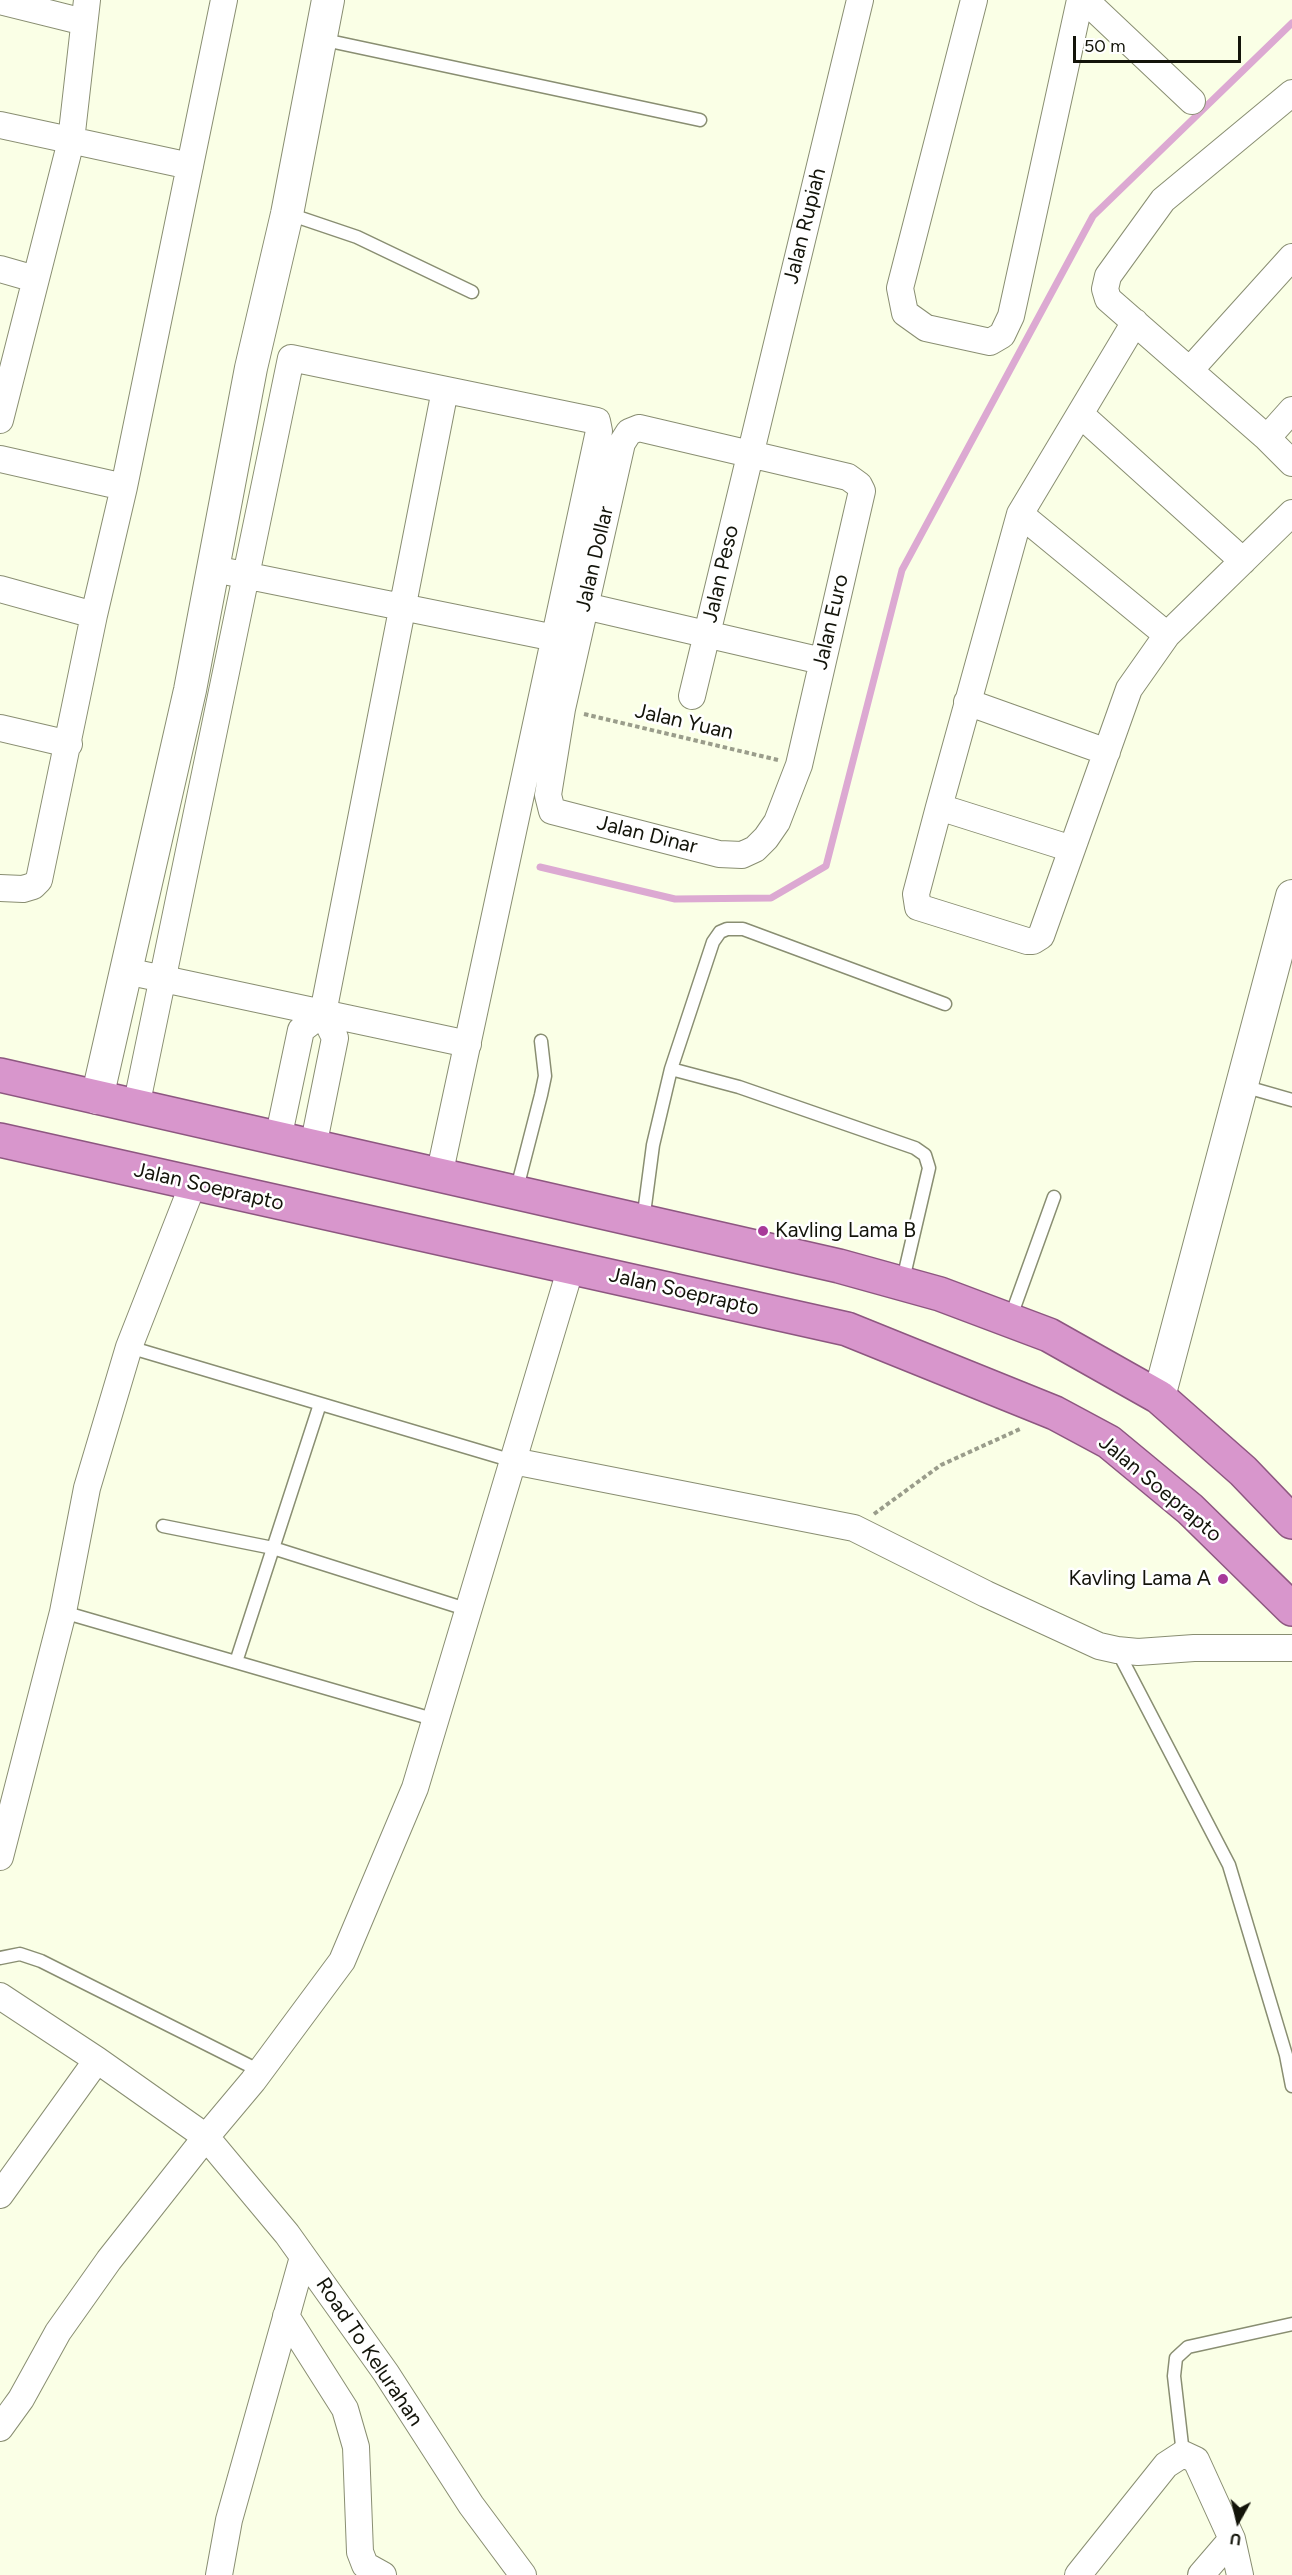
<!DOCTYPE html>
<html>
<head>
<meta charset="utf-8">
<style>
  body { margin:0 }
  #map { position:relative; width:1292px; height:2575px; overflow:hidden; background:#faffe6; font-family:Figtree,sans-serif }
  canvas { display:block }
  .north { position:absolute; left:1208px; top:2491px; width:60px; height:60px; -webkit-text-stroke:4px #fff; paint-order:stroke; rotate:188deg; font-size:16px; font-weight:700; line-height:24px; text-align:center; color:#13140a }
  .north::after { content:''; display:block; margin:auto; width:21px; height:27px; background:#13140a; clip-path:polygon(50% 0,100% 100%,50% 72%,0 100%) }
  .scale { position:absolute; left:1073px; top:36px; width:168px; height:27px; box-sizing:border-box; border:3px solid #13140a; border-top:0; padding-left:8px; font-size:18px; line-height:21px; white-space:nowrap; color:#13140a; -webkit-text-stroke:4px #fff; paint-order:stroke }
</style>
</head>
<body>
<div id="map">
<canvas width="1292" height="2575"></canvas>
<div class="north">U</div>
<div class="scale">50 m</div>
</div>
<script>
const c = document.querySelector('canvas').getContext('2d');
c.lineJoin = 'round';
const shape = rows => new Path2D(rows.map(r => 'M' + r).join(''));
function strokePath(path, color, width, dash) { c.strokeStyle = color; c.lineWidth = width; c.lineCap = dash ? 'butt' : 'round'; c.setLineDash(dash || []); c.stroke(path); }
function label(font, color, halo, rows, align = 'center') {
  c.font = font + ' Figtree,sans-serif'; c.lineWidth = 5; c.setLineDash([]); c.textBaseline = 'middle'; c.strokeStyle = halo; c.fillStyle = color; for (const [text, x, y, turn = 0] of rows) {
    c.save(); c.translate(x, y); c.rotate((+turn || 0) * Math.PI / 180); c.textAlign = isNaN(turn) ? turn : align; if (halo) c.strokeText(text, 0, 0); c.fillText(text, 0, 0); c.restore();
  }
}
strokePath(shape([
  [540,867,675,899,771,898,826,866,902,570,1093,216,1292,23]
]), '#dca9d2', 7);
const service = shape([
  [320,39,700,120],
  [289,214,357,237,472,292],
  [671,1069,713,942,720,932,727,929,743,929,945,1004],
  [1243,1086,1292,1100],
  [516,1192,541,1095,545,1076,541,1041],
  [643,1221,653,1145,671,1069,739,1087,915,1148,925,1155,929,1168,902,1284],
  [1010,1319,1054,1197],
  [129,1347,513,1461],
  [163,1526,273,1548,469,1610],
  [63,1612,436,1720],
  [1117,1650,1229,1865,1286,2055,1292,2086],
  [236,1662,320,1404],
  [0,1958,20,1954,41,1961,260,2071],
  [1183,2454,1174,2376,1176,2358,1188,2347,1292,2324]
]);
const minor = shape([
  [974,0,900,288,905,313,926,328,990,342,1002,335,1011,316,1080,0],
  [1085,0,1192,101],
  [0,1,84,22],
  [1292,93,1163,200,1108,276,1105,289,1108,299,1267,438,1292,463],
  [0,125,190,166],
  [0,269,35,279],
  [1135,322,1020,514,939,807,916,894,918,907,1027,941,1033,941,1041,936,1129,689,1167,635,1292,513],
  [1190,370,1292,257],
  [1080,414,1243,561],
  [0,420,71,141,87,0],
  [639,428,848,477,859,485,862,491,799,765,777,822,766,838,755,849,742,855,719,854,552,811,548,795,562,709,622,443,629,432,639,428],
  [1267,438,1292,410],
  [0,459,124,487],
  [1020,514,1167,635],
  [229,572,555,638],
  [0,589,94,615],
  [585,606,822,661],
  [692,696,860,0],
  [967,702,1107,752],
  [0,728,69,744],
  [939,807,1072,849],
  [0,888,23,889,33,886,39,880,94,615,124,487,224,0],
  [126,971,468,1044],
  [136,1107,291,358,597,421,599,431,439,1176],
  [278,1139,301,1030,323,1013],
  [313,1147,335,1038,323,1013,445,390],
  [513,1461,854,1528,986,1594,1099,1646,1117,1650,1138,1652,1194,1648,1292,1648],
  [0,1857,63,1612,87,1488,129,1347,193,1184],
  [0,1996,97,2060,206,2137,287,2234,386,2373,471,2505,523,2575],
  [0,2195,97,2060],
  [286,2316,345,2409,356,2447,360,2552,365,2565,383,2575],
  [0,2428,21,2399,58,2332,109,2260,206,2137,253,2081,342,1961,415,1788,571,1267],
  [219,2575,229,2520,303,2257],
  [1078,2575,1166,2465,1183,2454,1196,2460,1232,2539,1240,2575],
  [1201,2575,1232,2539]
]);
const tertiary = shape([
  [97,1098,190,690,251,368,287,214,328,0],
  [1159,1397,1292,896]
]);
const trunk = shape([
  [0,1075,839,1266,940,1294,1049,1335,1159,1397,1243,1471,1292,1522],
  [0,1140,847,1329,1055,1413,1109,1442,1190,1509,1292,1609]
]);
strokePath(service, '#898e72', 15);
strokePath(minor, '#898e72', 28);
strokePath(tertiary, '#898e72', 34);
strokePath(trunk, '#8d5780', 36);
strokePath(shape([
  [584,714,778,760],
  [874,1514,941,1465,1020,1429]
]), '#9a9d8b', 4, [4.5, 3]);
strokePath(service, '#fff', 12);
strokePath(minor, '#fff', 26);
strokePath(tertiary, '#fff', 32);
strokePath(trunk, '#d896cc', 33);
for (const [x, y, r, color] of [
  [763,1231,6,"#a73a99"],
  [1223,1579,6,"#a73a99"]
]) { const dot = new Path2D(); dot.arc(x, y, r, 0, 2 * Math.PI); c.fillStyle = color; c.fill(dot); strokePath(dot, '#fff', 2); }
label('21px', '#13140a', '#fff', [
  ["Jalan Rupiah",805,226,-76],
  ["Jalan Dollar",595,559,-77],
  ["Jalan Peso",721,574,-77],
  ["Jalan Euro",831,622,-77],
  ["Jalan Yuan",684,722,13],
  ["Jalan Dinar",647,835,14],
  ["Jalan Soeprapto",209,1187,13],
  ["Jalan Soeprapto",684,1292,13],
  ["Jalan Soeprapto",1160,1489,40],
  ["Road To Kelurahan",369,2352,56]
]);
label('21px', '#13140a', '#fff', [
  ["Kavling Lama B",775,1231],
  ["Kavling Lama A",1211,1579,"right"]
], 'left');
</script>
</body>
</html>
